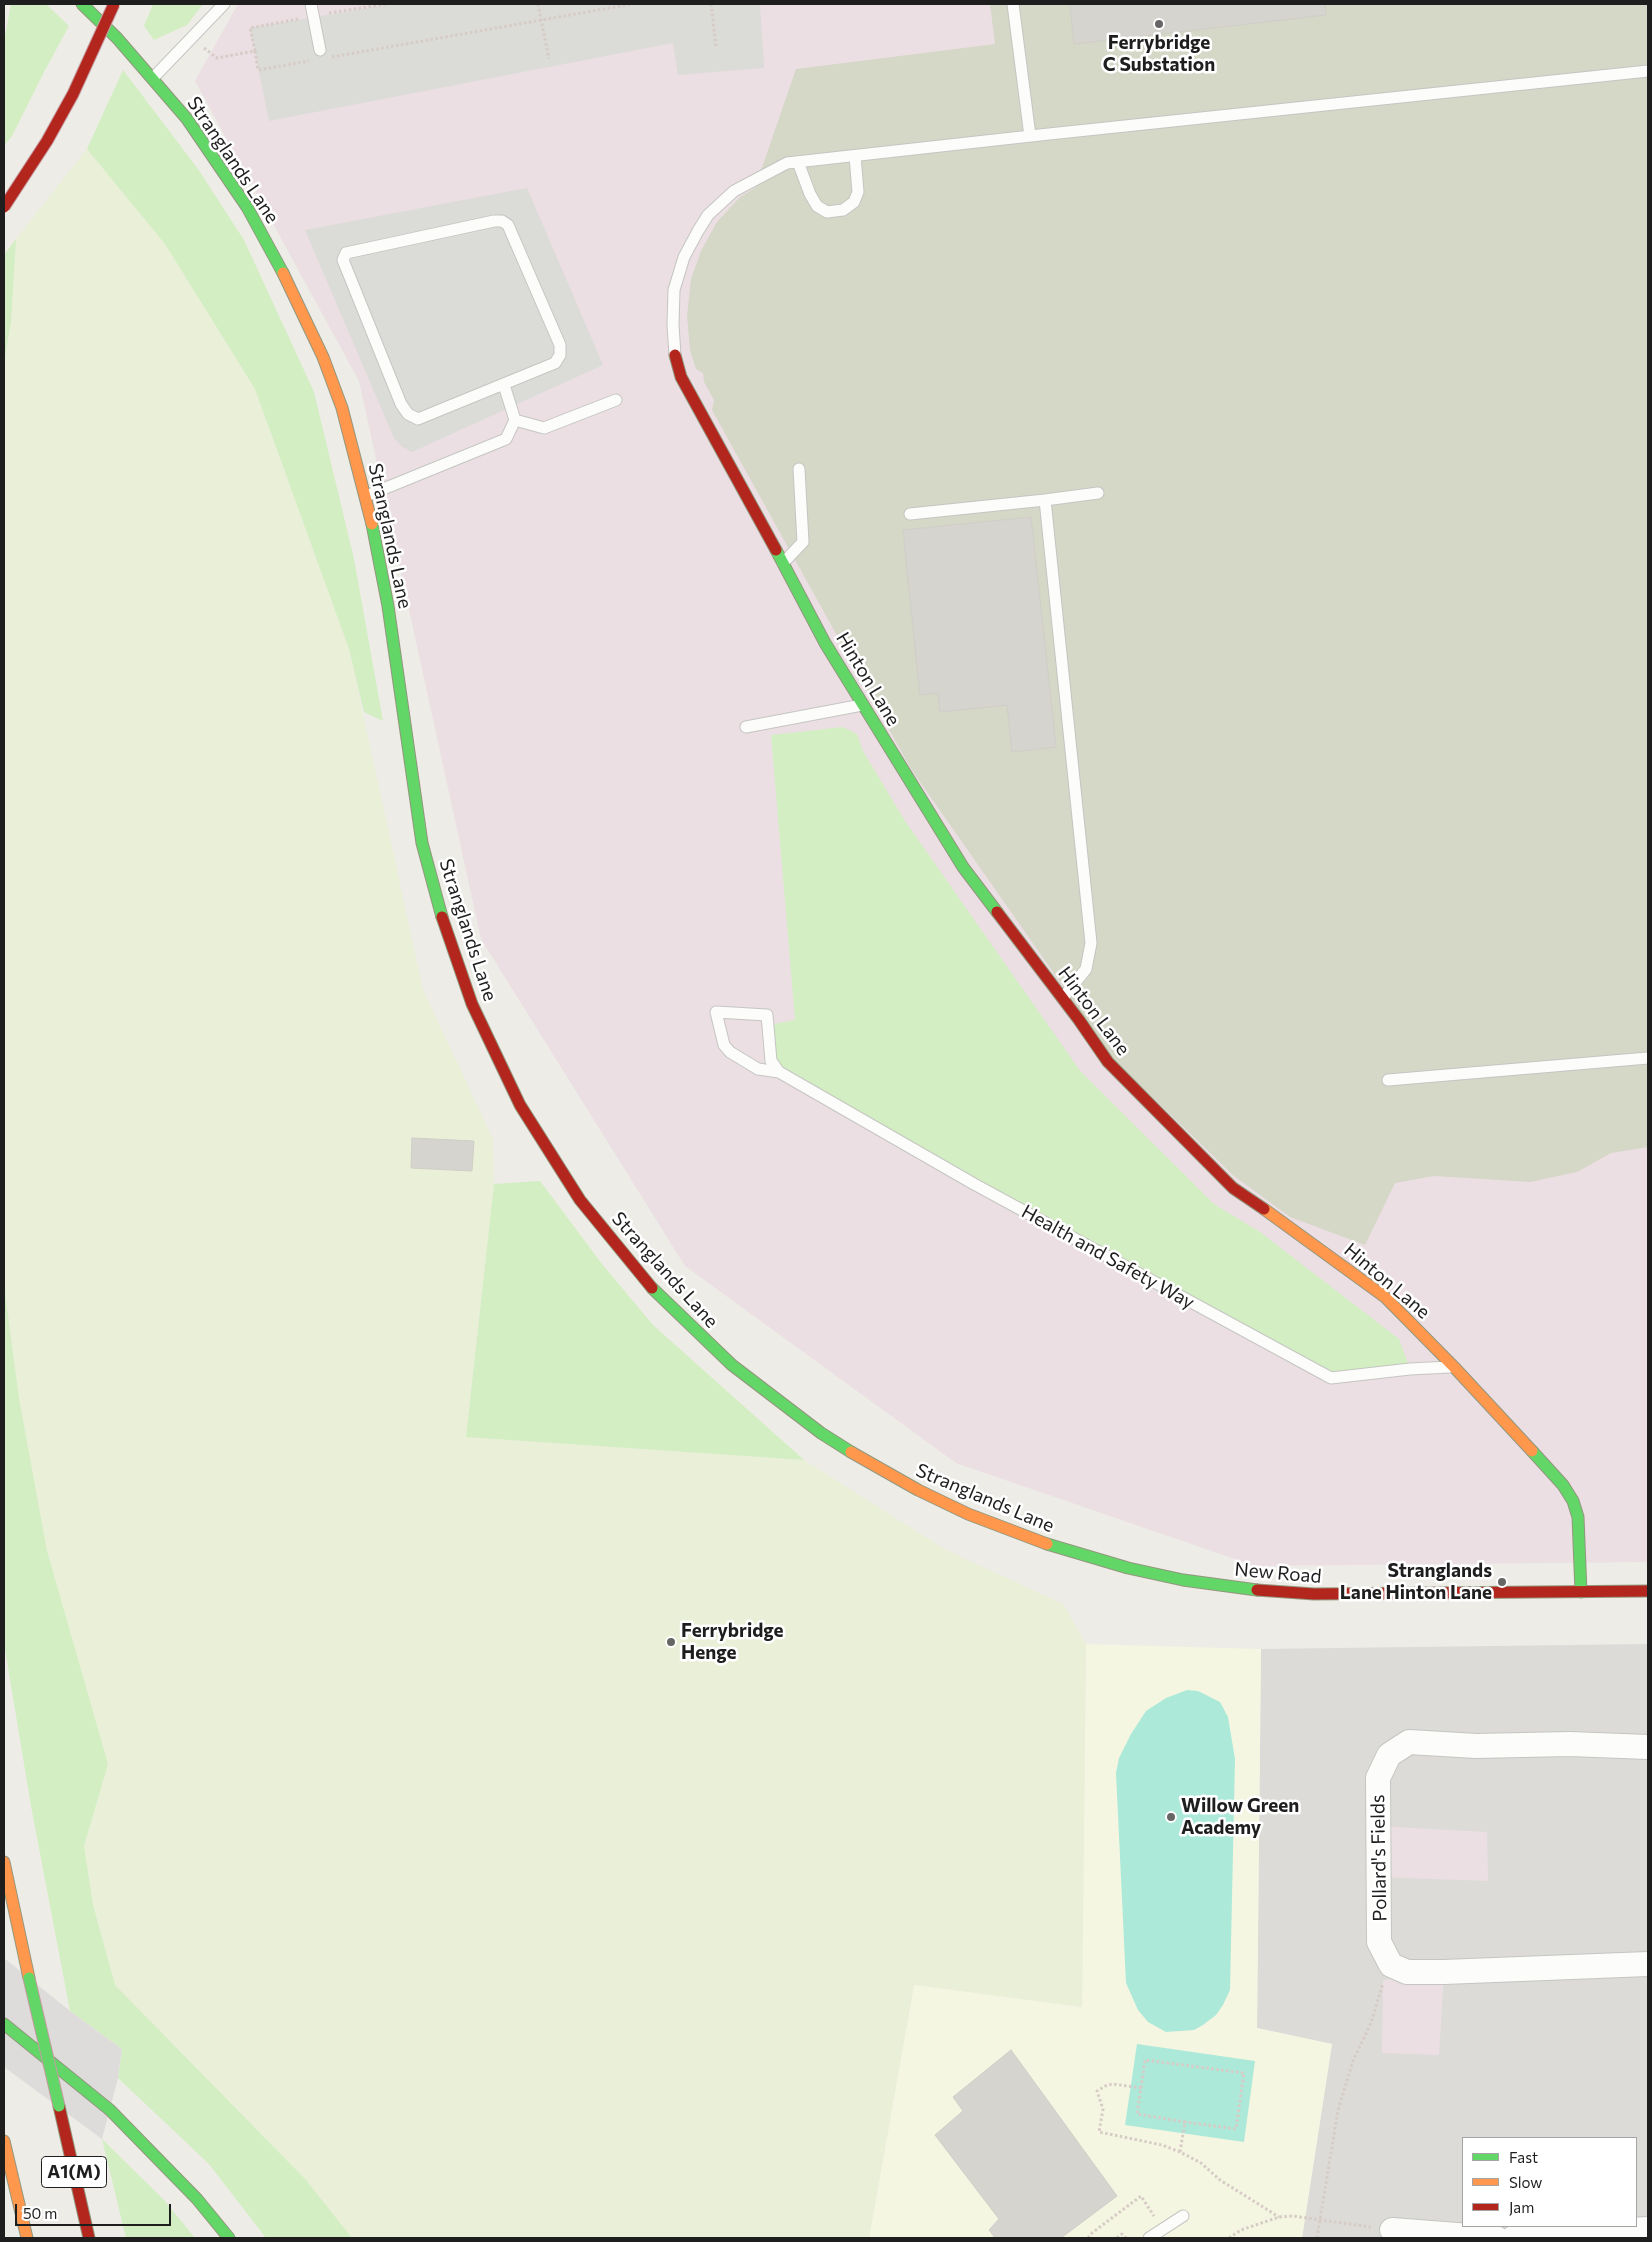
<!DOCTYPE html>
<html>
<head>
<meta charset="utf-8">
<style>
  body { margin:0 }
  #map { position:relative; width:1652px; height:2242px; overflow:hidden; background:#edece6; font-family:Commissioner,sans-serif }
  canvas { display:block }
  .frame { position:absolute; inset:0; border:5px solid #1e1e1e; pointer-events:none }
  .legend { position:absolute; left:1462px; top:2137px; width:175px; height:90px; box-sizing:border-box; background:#fff; border:1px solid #a5a5a5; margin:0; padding:6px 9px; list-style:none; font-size:15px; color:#1e1e1e }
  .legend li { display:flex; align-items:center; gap:10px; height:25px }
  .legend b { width:25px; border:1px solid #a5a5a5 }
  .scale { position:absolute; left:15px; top:2204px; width:156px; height:22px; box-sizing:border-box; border:2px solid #1e1e1e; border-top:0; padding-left:6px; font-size:15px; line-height:18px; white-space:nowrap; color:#1e1e1e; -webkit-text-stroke:4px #fff; paint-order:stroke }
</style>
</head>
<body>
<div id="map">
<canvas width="1652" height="2242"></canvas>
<div class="frame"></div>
<ul class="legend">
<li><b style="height:6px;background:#63d668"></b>Fast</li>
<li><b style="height:6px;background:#ff974d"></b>Slow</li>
<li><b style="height:6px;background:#b3261e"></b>Jam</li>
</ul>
<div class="scale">50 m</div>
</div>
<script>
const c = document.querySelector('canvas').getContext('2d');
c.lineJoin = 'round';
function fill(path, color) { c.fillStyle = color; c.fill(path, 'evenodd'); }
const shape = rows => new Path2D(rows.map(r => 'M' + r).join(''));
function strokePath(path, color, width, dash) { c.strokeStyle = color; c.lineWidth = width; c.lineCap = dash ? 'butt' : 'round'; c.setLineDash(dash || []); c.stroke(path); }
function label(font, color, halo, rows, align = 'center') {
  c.font = font + ' Commissioner,sans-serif'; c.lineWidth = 5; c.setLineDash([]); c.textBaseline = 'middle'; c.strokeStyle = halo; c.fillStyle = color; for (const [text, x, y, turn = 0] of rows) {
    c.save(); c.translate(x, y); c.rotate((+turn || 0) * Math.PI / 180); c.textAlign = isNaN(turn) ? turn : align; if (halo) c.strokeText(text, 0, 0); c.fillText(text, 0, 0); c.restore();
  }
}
fill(shape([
  [1648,1644,1648,2238,1302,2238,1332,2044,1257,2028,1261,1649],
  [1463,2138,1636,2138,1636,2226,1463,2226]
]), '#dcdbd8');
fill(shape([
  [238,4,1648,4,1648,1562,1255,1566,956,1463,685,1266,481,939,359,381,195,81],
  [1378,1826,1487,1832,1488,1881,1379,1877],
  [1407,1972,1444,1972,1439,2055,1382,2053,1383,1981]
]), '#ebdfe4');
fill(shape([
  [1086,1644,1261,1649,1257,2028,1332,2044,1302,2238,869,2238,914,1984,1082,2007]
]), '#f4f6e1');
fill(shape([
  [990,4,1648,4,1648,1147,1611,1153,1577,1172,1530,1182,1434,1176,1395,1183,1365,1245,1290,1217,1234,1176,1116,1062,911,769,712,410,714,400,704,382,703,373,696,369,690,350,687,316,691,279,701,251,717,222,740,197,755,188,796,69,995,44]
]), '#d5d7c7');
fill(shape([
  [87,149,165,244,255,389,349,649,423,990,493,1139,494,1184,466,1437,804,1460,946,1550,1063,1604,1086,1644,1082,2007,914,1985,869,2238,352,2238,306,2180,115,1985,93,1905,84,1846,108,1764,47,1551,19,1398,4,1285,4,363,11,322,16,239]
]), '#eaefd8');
fill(shape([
  [11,4,46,4,69,26,44,72,12,136,4,146,4,42],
  [153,4,203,4,187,25,154,40,144,26],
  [123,70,198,169,244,240,314,392,354,559,383,721,364,712,349,649,255,389,165,244,87,149],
  [16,239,11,322,4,363,4,255],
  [843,727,857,734,863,751,905,821,1081,1072,1214,1204,1260,1232,1399,1339,1410,1369,1331,1378,779,1072,768,1025,795,1020,771,735],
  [540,1181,602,1264,653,1325,804,1460,466,1437,494,1184],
  [4,1285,19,1398,47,1551,108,1764,84,1846,93,1905,115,1985,306,2180,352,2238,266,2238,209,2164,118,2078,122,2049,70,2011,31,1806,4,1643],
  [102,2139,164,2200,195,2238,126,2238]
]), '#d3eec2');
fill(shape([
  [1187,1690,1198,1691,1220,1702,1228,1717,1235,1759,1230,1990,1223,2005,1216,2015,1203,2025,1194,2030,1166,2032,1148,2022,1138,2010,1126,1983,1116,1773,1119,1758,1131,1734,1146,1711,1166,1698],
  [1137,2044,1255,2061,1244,2142,1125,2125]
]), '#ade9d9');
fill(shape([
  [391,4,760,4,764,68,678,75,673,43,269,121,250,28],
  [527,188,603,365,412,452,401,446,394,438,305,230]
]), '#dbdbd8');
fill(shape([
  [4,1958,70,2011,122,2049,118,2078,102,2139,4,2067]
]), '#dddcda');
const building = shape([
  [1070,4,1325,4,1326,15,1074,44,1070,4],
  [1031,517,1056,747,1012,752,1007,705,940,712,938,693,920,695,903,530,1031,517],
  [412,1138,474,1141,472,1171,411,1168,412,1138],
  [1011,2050,1117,2196,1061,2238,995,2238,989,2230,999,2219,935,2135,963,2111,953,2097,1011,2050]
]);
fill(building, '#d6d4cf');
strokePath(building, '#d0cec7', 1);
const lane = shape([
  [311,4,320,50],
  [1013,4,1030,136],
  [153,78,224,4],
  [798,162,810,194,817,206,827,212,843,210,854,202,858,192,855,156],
  [494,221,502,221,508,225,560,345,560,355,555,363,418,419,408,414,401,404,343,260,346,253,494,221],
  [675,355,673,325,674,290,684,257,698,231,708,215,734,191,787,163,1049,134,1648,71],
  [515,420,544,428,616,400],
  [366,496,506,439,515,420,504,385],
  [1045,500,1098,493],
  [910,514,1045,500,1091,943,1086,969,1063,998],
  [783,563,803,542,799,469],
  [746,727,862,705],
  [779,1072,771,1061,767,1015,716,1012,724,1045,730,1052,758,1069,779,1072,974,1184,1331,1378,1410,1369,1450,1367],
  [1388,1080,1648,1058],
  [1149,2238,1183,2216]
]);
const street = shape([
  [1648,1747,1570,1744,1476,1746,1409,1742,1389,1755,1378,1778,1379,1942,1391,1965,1407,1972,1444,1972,1648,1964],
  [1392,2230,1496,2238],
  [1513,2238,1648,2229]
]);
const fast = shape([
  [82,4,117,38,187,119,247,207,283,273],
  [372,524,388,606,422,843,442,917],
  [776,550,825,643,963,867,997,912],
  [652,1288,732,1365,821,1433,851,1452],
  [1532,1451,1563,1485,1573,1501,1578,1517,1581,1592],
  [1047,1544,1128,1568,1183,1580,1257,1590],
  [4,2024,110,2110,197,2199,229,2238]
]);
const slow = shape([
  [283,273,323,357,342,408,372,524],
  [1264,1209,1385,1297,1454,1367,1532,1451],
  [851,1452,918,1490,968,1514,1047,1544],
  [4,1862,29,1978],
  [4,2141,27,2238]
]);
const jam = shape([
  [675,355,681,377,776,550],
  [997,912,1079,1020,1108,1062,1233,1188,1264,1209],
  [442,917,472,1004,520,1105,580,1200,652,1288],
  [1257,1590,1314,1594,1648,1591],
  [59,2106,89,2238]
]);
strokePath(lane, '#c5c5c2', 13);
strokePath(street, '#c5c5c2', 26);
strokePath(fast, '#92977e', 13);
strokePath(slow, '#92977e', 13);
strokePath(jam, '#92977e', 13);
strokePath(shape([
  [538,4,549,59],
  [711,4,716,46],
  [329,13,387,4],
  [204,48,217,58,255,51,250,28,298,19],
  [255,51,258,70,309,61],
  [332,57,632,4],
  [1141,2088,1145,2060,1244,2073,1236,2129,1185,2122],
  [1180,2152,1185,2122,1137,2114,1141,2088,1113,2084,1107,2085,1097,2091,1103,2109,1099,2132,1162,2145,1180,2152,1201,2163,1220,2180,1279,2217],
  [1088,2238,1092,2233,1141,2196,1154,2216],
  [1117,2238,1122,2234,1126,2238],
  [1229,2238,1241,2230,1279,2217,1293,2216,1371,2227],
  [1317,2238,1338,2110,1353,2061,1371,2023,1383,1983]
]), '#d7cbc6', 3, [2.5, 2.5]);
strokePath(lane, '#fcfcfb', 11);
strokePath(street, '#fcfcfb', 24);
strokePath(fast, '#63d668', 11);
strokePath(slow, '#ff974d', 11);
strokePath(jam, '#b3261e', 11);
const fastBridge = shape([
  [29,1978,59,2106]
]);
const jamBridge = shape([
  [4,207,47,141,73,94,114,4]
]);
strokePath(fastBridge, '#c59ba0', 13, []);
strokePath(jamBridge, '#c59ba0', 13, []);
strokePath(fastBridge, '#63d668', 11);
strokePath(jamBridge, '#b3261e', 11);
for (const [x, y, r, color] of [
  [1159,24,5,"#666664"],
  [1502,1582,5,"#666664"],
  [671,1642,5,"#666664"],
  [1171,1817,5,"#666664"]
]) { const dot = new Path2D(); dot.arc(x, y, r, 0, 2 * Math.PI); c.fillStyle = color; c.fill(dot); strokePath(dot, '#fff', 2); }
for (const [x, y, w] of [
  [74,2172,65]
]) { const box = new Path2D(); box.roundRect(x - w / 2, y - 15.5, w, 31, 4); c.fillStyle = '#fff'; c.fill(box); strokePath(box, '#1e1e1e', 1); }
label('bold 18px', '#1e1e1e', null, [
  ["A1(M)",74,2172]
]);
label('bold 19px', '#1e1e1e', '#fff', [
  ["Ferrybridge",1159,43,"center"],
  ["C Substation",1159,65,"center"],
  ["Stranglands",1492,1571,"right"],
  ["Lane Hinton Lane",1492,1593,"right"],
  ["Ferrybridge",681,1631],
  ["Henge",681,1653],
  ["Willow Green",1181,1806],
  ["Academy",1181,1828]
], 'left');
label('19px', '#1e1e1e', '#fff', [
  ["Stranglands Lane",233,160,56],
  ["Stranglands Lane",390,536,78],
  ["Hinton Lane",868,679,59],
  ["Stranglands Lane",468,930,72],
  ["Hinton Lane",1094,1011,53],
  ["Health and Safety Way",1108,1257,29],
  ["Stranglands Lane",665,1270,48],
  ["Hinton Lane",1387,1281,40],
  ["Stranglands Lane",985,1498,23],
  ["New Road",1278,1573,5],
  ["Pollard's Fields",1379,1858,-91]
]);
</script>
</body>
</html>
